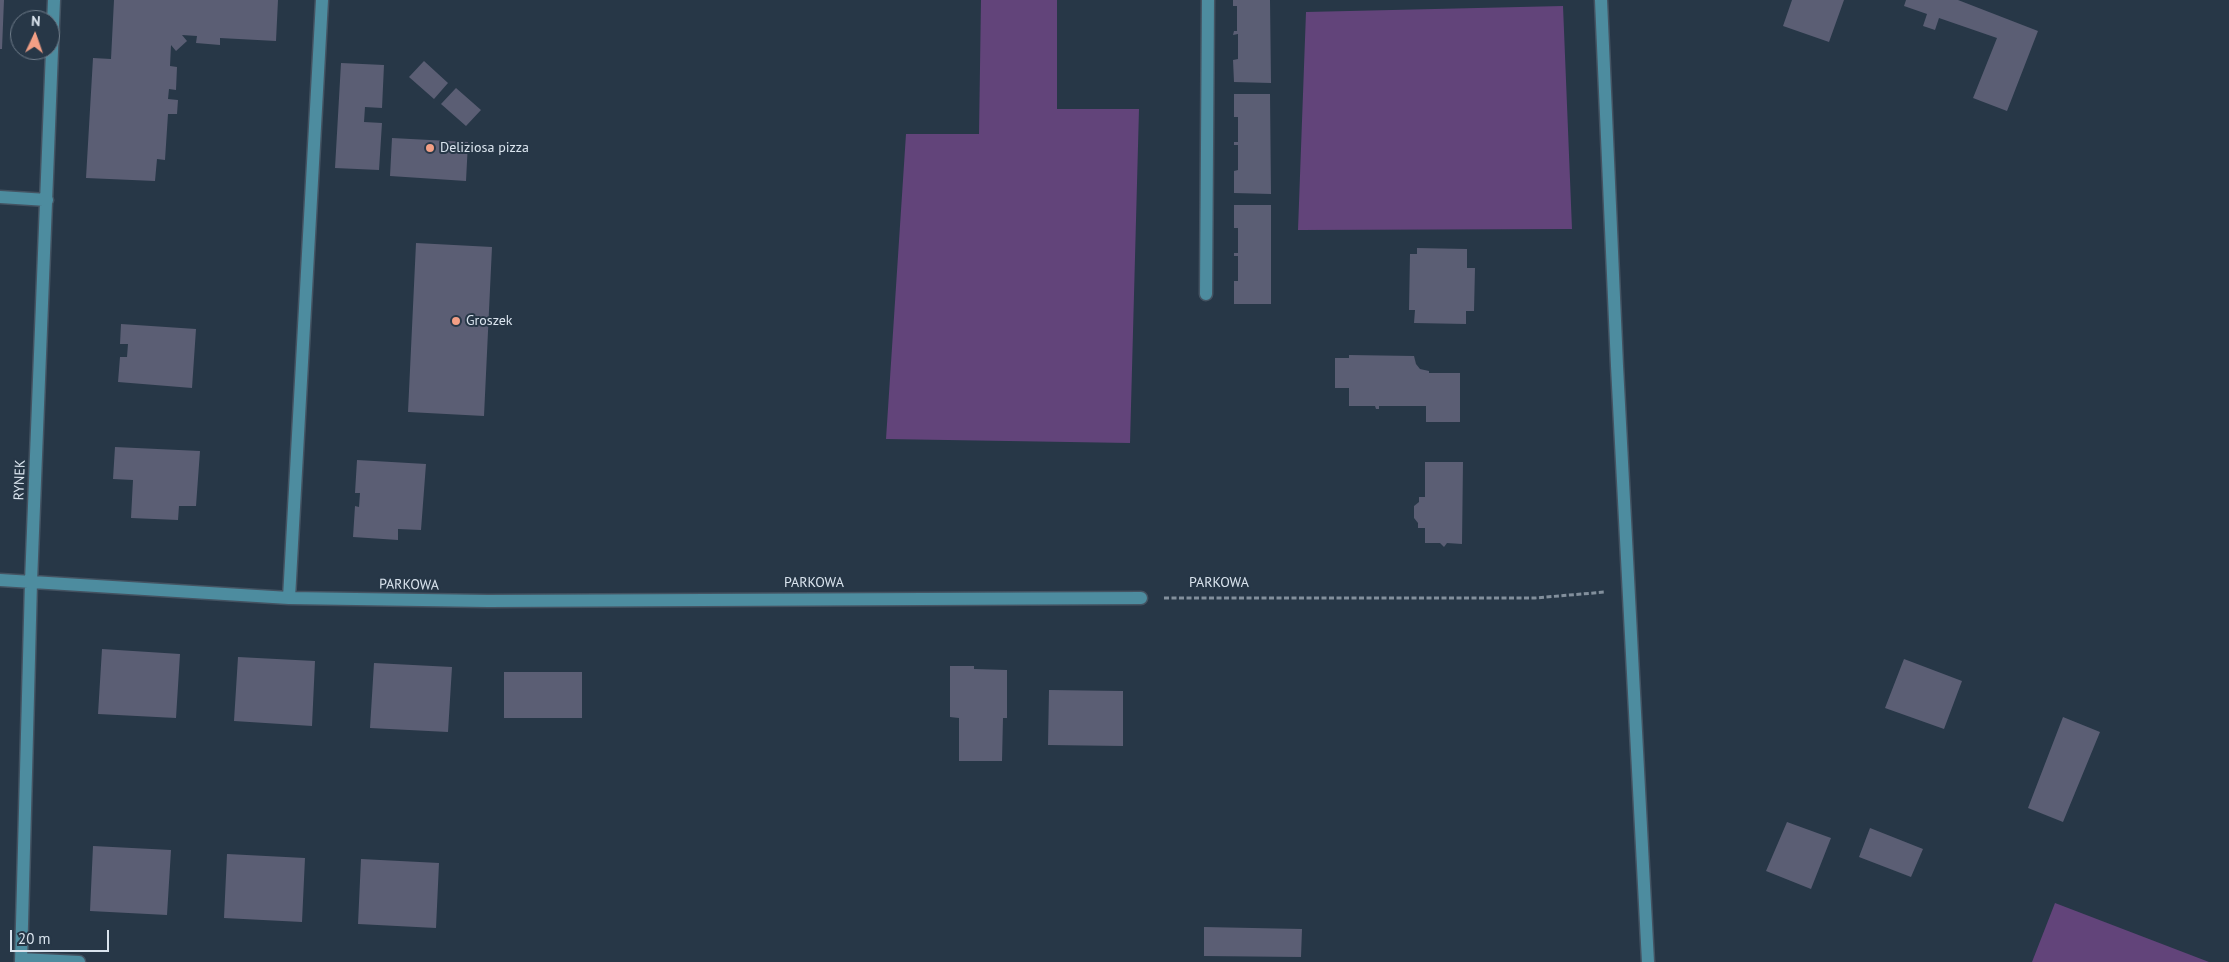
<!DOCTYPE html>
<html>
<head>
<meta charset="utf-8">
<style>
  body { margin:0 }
  #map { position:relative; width:2229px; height:962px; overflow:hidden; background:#273747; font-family:"PT Sans",sans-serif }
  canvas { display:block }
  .north { position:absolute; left:10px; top:10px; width:50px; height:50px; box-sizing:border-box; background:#273747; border:1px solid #6f7c8a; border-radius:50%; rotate:3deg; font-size:14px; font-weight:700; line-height:20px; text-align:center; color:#dae4ee }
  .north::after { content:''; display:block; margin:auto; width:18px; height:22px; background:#f39f85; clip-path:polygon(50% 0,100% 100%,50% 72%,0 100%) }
  .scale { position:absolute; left:10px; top:930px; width:99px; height:22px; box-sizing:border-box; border:2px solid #dae4ee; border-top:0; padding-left:6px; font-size:15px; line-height:18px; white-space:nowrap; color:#dae4ee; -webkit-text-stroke:4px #273747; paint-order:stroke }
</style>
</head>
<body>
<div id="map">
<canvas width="2229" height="962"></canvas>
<div class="north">N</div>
<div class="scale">20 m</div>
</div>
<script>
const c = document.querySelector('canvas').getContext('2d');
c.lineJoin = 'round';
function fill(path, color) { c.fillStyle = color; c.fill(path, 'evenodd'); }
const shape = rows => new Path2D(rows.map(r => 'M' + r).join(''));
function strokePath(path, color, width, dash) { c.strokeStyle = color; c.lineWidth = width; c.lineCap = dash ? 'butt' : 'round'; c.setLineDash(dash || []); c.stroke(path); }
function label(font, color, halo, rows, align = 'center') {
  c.font = font + ' "PT Sans",sans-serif'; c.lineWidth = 4; c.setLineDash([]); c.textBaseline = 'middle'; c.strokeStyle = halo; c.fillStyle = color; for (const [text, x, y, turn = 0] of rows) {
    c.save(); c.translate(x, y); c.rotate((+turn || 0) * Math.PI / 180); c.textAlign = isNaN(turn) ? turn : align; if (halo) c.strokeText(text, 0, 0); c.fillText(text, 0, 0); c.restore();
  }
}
fill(shape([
  [981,0,1057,0,1057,109,1139,109,1130,443,886,439,906,134,979,134],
  [1563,6,1572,229,1298,230,1306,12],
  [2055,903,2209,962,2032,962]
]), '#62447a');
fill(shape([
  [0,0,4,0,2,49,0,49],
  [114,0,278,0,276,41,220,38,220,45,196,43,197,36,182,35,187,41,176,51,171,45,170,66,177,67,176,90,169,89,168,99,178,100,177,114,168,114,165,160,157,159,155,181,86,178,93,58,111,59],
  [1233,0,1270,0,1271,83,1234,82,1233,60,1238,59,1238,34,1233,35,1234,31,1237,31,1237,6,1233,6],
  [1792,0,1844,0,1829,42,1783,26],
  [1906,0,1958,0,2038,31,2007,111,1973,98,1997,38,1939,18,1935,30,1923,26,1927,14,1904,6],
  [424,61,448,83,434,99,409,77],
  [341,63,384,65,382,108,365,107,364,122,382,123,379,170,335,168],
  [456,88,481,110,466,126,441,104],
  [1234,94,1270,94,1271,194,1234,193,1234,171,1238,170,1238,145,1234,145,1234,142,1238,142,1238,117,1234,117],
  [392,138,468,142,466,181,390,176],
  [1234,205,1271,205,1271,304,1234,304,1234,281,1238,281,1238,256,1234,256,1234,253,1238,253,1238,228,1234,228],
  [416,243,492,247,484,416,408,412],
  [1417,248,1467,249,1467,268,1475,268,1474,311,1466,311,1466,324,1414,323,1415,310,1409,310,1410,254,1417,254],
  [121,324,196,329,192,388,118,382,120,357,127,357,128,344,120,344],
  [1349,355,1414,356,1416,364,1420,369,1429,371,1429,373,1460,373,1460,422,1426,422,1426,406,1379,406,1379,409,1376,409,1375,406,1349,406,1349,388,1335,388,1335,358,1349,358],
  [115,447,200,451,196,506,179,506,178,520,131,518,133,480,113,479],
  [357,460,426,464,421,530,398,529,398,540,353,537,355,506,359,507,360,493,355,493],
  [1425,462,1463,462,1462,544,1447,543,1444,547,1440,543,1425,543,1425,528,1418,528,1418,523,1414,518,1414,506,1419,502,1419,497,1425,497],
  [102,649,180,654,176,718,98,714],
  [238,657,315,661,312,726,234,721],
  [1904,659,1962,681,1944,729,1885,708],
  [374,663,452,667,448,732,370,728],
  [950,666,974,666,974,669,1007,670,1007,718,1003,718,1002,761,959,761,959,718,950,717],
  [504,672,582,672,582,718,504,718],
  [1049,690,1123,691,1123,746,1048,745],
  [2063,717,2100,732,2063,822,2028,808],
  [1787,822,1831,838,1811,889,1766,871],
  [1870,828,1923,849,1911,877,1859,857],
  [93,846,171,850,167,915,90,911],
  [227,854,305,858,302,922,224,918],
  [361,859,439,863,436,928,358,924],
  [1204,927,1302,929,1301,957,1204,956]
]), '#5b5e74');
const minor = shape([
  [1601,0,1617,366,1648,962],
  [0,197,47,200],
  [1206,294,1208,0],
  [0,580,289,598,488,601,1141,598],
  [289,598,322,0],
  [21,959,79,962],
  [21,962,31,582,54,0]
]);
strokePath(minor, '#445362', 15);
strokePath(shape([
  [1164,598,1535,598,1605,592]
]), '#828f9c', 3, [5, 2.5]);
strokePath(minor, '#4d8c9f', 12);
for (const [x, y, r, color] of [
  [430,148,5,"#f39f85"],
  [456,321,5,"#f39f85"]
]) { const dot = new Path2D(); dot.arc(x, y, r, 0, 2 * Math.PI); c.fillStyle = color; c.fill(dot); strokePath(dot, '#273747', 2); }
label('14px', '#dae4ee', '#273747', [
  ["Deliziosa pizza",440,148],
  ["Groszek",466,321]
], 'left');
label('14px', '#dae4ee', '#273747', [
  ["RYNEK",20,480,-88],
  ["PARKOWA",814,583],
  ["PARKOWA",1219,583],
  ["PARKOWA",409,585,1]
]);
</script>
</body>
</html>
